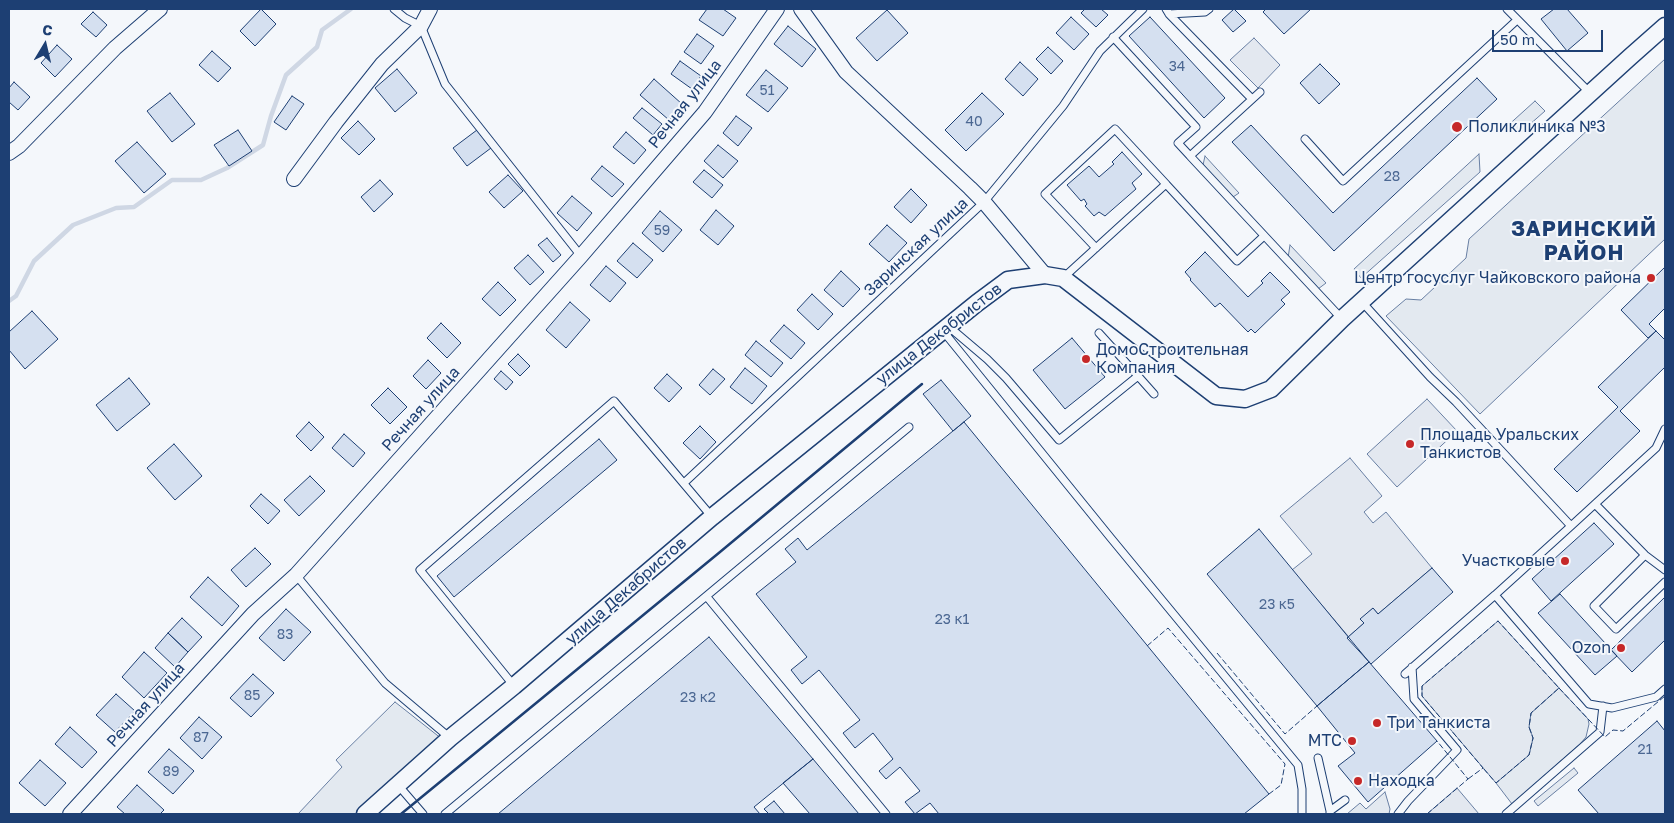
<!DOCTYPE html>
<html>
<head>
<meta charset="utf-8">
<style>
  body { margin:0 }
  #map { position:relative; width:1674px; height:823px; overflow:hidden; background:#f4f7fb; font-family:"Golos Text",sans-serif }
  canvas { display:block }
  .frame { position:absolute; inset:0; border:10px solid #1d3f73; pointer-events:none }
  .north { position:absolute; left:20px; top:20px; width:50px; height:50px; -webkit-text-stroke:4px #f4f7fb; paint-order:stroke; rotate:9deg; font-size:14px; font-weight:700; line-height:20px; text-align:center; color:#1d3f73 }
  .north::after { content:''; display:block; margin:auto; width:18px; height:22px; background:#1d3f73; clip-path:polygon(50% 0,100% 100%,50% 72%,0 100%) }
  .scale { position:absolute; left:1492px; top:30px; width:111px; height:22px; box-sizing:border-box; border:2px solid #1d3f73; border-top:0; padding-left:6px; font-size:15px; line-height:18px; white-space:nowrap; color:#1d3f73; -webkit-text-stroke:4px #f4f7fb; paint-order:stroke }
</style>
</head>
<body>
<div id="map">
<canvas width="1674" height="823"></canvas>
<div class="frame"></div>
<div class="north">С</div>
<div class="scale">50 m</div>
</div>
<script>
const c = document.querySelector('canvas').getContext('2d');
c.lineJoin = 'round';
function fill(path, color) { c.fillStyle = color; c.fill(path, 'evenodd'); }
const shape = rows => new Path2D(rows.map(r => 'M' + r).join(''));
function strokePath(path, color, width, dash) { c.strokeStyle = color; c.lineWidth = width; c.lineCap = dash ? 'butt' : 'round'; c.setLineDash(dash || []); c.stroke(path); }
function label(font, color, halo, rows, align = 'center') {
  c.font = font + ' "Golos Text",sans-serif'; c.lineWidth = 4; c.setLineDash([]); c.textBaseline = 'middle'; c.strokeStyle = halo; c.fillStyle = color; for (const [text, x, y, turn = 0] of rows) {
    c.save(); c.translate(x, y); c.rotate((+turn || 0) * Math.PI / 180); c.textAlign = isNaN(turn) ? turn : align; if (halo) c.strokeText(text, 0, 0); c.fillText(text, 0, 0); c.restore();
  }
}
const green = shape([
  [1665,59,1665,239,1480,414,1386,316,1406,299,1421,300,1466,258,1469,239,1665,59],
  [1535,101,1545,111,1520,133,1504,129,1535,101],
  [1479,154,1480,172,1361,278,1354,269,1479,154],
  [1205,156,1239,193,1233,197,1203,165,1205,156],
  [1290,245,1326,283,1318,289,1288,258,1290,245],
  [1559,688,1588,719,1589,724,1586,737,1580,744,1512,804,1496,783,1529,755,1533,738,1529,727,1531,713,1559,688],
  [395,702,442,739,359,814,298,814,342,767,336,760,395,702],
  [1574,768,1578,773,1538,806,1534,801,1574,768],
  [1385,792,1390,809,1389,814,1347,814,1360,803,1366,809,1385,792]
]);
fill(green, '#e3e9f0');
strokePath(green, '#687fa3', 1);
const parking = shape([
  [1254,38,1280,65,1258,88,1230,60,1254,38],
  [1427,399,1457,431,1397,487,1367,454,1427,399],
  [1350,458,1382,496,1364,512,1373,523,1386,512,1432,568,1378,614,1373,608,1361,619,1364,623,1347,638,1348,636,1292,570,1312,554,1280,516,1350,458],
  [1498,621,1559,688,1531,713,1529,727,1533,738,1529,755,1496,783,1422,696,1422,686,1498,621],
  [1457,788,1479,814,1427,814,1457,788]
]);
fill(parking, '#e3e8f0');
strokePath(parking, '#687fa3', 1);
strokePath(shape([
  [9,301,16,296,34,261,73,225,116,208,134,207,172,180,201,180,227,168,263,145,271,116,286,75,317,47,322,30,351,9]
]), '#cfd7e4', 4.5);
const building = shape([
  [261,9,276,24,255,46,240,31,261,9],
  [707,9,723,9,736,18,723,36,699,20,707,9],
  [1085,9,1101,9,1108,15,1096,27,1081,13,1085,9],
  [1234,9,1246,21,1233,32,1222,20,1234,9],
  [1266,9,1311,9,1284,34,1263,12,1266,9],
  [1554,9,1567,9,1588,33,1567,51,1541,19,1554,9],
  [887,10,908,33,877,61,856,38,887,10],
  [93,12,107,25,96,37,81,24,93,12],
  [1071,17,1089,34,1074,50,1056,33,1071,17],
  [1150,17,1225,98,1204,118,1129,36,1150,17],
  [788,26,816,49,802,67,774,44,788,26],
  [697,34,714,46,701,64,684,52,697,34],
  [57,45,72,59,55,77,41,63,57,45],
  [1048,47,1063,61,1051,74,1036,59,1048,47],
  [212,51,231,68,218,82,199,65,212,51],
  [680,61,701,76,692,89,671,74,680,61],
  [1020,62,1038,79,1023,96,1005,79,1020,62],
  [1320,64,1340,84,1319,104,1300,83,1320,64],
  [397,69,417,93,395,112,375,88,397,69],
  [766,70,788,88,768,112,746,95,766,70],
  [1477,78,1497,99,1334,251,1232,142,1251,125,1333,213,1477,78],
  [654,79,682,104,669,120,640,95,654,79],
  [14,82,30,97,18,110,9,102,9,88,14,82],
  [170,93,195,124,172,142,147,111,170,93],
  [982,93,1004,114,966,151,945,130,982,93],
  [292,96,304,104,286,130,274,122,292,96],
  [642,108,662,124,653,135,633,118,642,108],
  [736,116,752,128,738,146,723,133,736,116],
  [358,121,375,139,359,155,341,138,358,121],
  [238,130,252,151,229,166,214,145,238,130],
  [477,130,491,148,467,166,453,148,477,130],
  [626,132,646,150,634,164,613,147,626,132],
  [137,142,166,174,144,193,115,161,137,142],
  [718,145,738,161,723,178,704,161,718,145],
  [1122,152,1142,174,1132,183,1136,189,1105,216,1099,212,1094,216,1085,206,1087,204,1084,199,1081,201,1067,185,1089,166,1099,177,1114,164,1112,162,1122,152],
  [602,166,624,184,612,197,591,179,602,166],
  [704,170,723,185,712,198,693,182,704,170],
  [508,175,523,191,504,208,489,192,508,175],
  [380,180,393,194,374,212,361,197,380,180],
  [911,189,927,205,911,223,894,207,911,189],
  [572,196,592,213,577,231,557,213,572,196],
  [716,210,734,226,718,245,700,230,716,210],
  [660,211,682,230,663,252,642,233,660,211],
  [887,225,907,243,889,262,869,244,887,225],
  [547,238,561,255,553,262,538,245,547,238],
  [633,243,653,260,637,278,617,261,633,243],
  [1205,252,1248,297,1263,283,1261,281,1270,272,1290,292,1281,300,1285,304,1255,333,1251,329,1248,332,1220,303,1215,307,1190,280,1191,279,1185,272,1205,252],
  [528,255,544,272,530,285,514,268,528,255],
  [606,266,626,283,610,302,590,285,606,266],
  [1665,267,1665,308,1649,324,1656,331,1648,338,1621,310,1665,267],
  [841,271,860,289,843,307,824,290,841,271],
  [498,282,516,300,500,316,482,299,498,282],
  [812,294,833,314,818,330,797,310,812,294],
  [570,302,590,320,566,348,546,330,570,302],
  [32,311,58,339,25,369,9,350,9,332,32,311],
  [441,323,461,343,447,358,427,338,441,323],
  [784,325,805,343,791,359,770,341,784,325],
  [1656,331,1665,340,1665,367,1620,411,1640,431,1577,492,1554,469,1618,407,1598,387,1656,331],
  [1072,338,1105,377,1065,409,1033,370,1072,338],
  [756,341,783,363,771,377,745,355,756,341],
  [518,354,530,366,520,376,508,364,518,354],
  [428,360,441,373,426,389,413,376,428,360],
  [745,368,767,386,752,404,730,387,745,368],
  [713,369,725,379,710,395,699,385,713,369],
  [501,371,513,382,506,390,494,379,501,371],
  [667,374,682,388,669,402,654,388,667,374],
  [129,378,150,404,117,431,96,405,129,378],
  [941,380,971,416,953,431,923,394,941,380],
  [388,388,407,407,390,424,371,405,388,388],
  [309,422,324,437,311,451,296,436,309,422],
  [964,422,1269,794,1244,814,939,814,930,803,915,814,905,802,920,791,900,767,886,779,879,771,893,759,873,733,855,748,843,733,860,720,819,670,802,684,791,670,807,657,756,594,796,562,785,549,798,538,807,550,964,422],
  [700,426,716,442,700,459,683,443,700,426],
  [344,434,365,453,353,467,332,448,344,434],
  [599,439,617,460,454,597,437,576,599,439],
  [174,444,202,476,175,500,147,468,174,444],
  [310,476,325,491,299,516,284,500,310,476],
  [261,494,280,511,268,524,250,506,261,494],
  [1594,523,1614,544,1551,601,1532,579,1594,523],
  [1259,529,1369,662,1317,706,1207,574,1259,529],
  [255,548,271,564,246,587,231,570,255,548],
  [1432,568,1453,592,1371,664,1347,638,1364,623,1360,619,1373,608,1378,614,1432,568],
  [208,577,239,606,222,626,190,597,208,577],
  [1560,594,1617,656,1595,675,1538,613,1560,594],
  [1665,597,1665,640,1632,672,1611,650,1665,597],
  [286,609,311,632,284,661,259,638,286,609],
  [182,618,202,637,188,652,168,633,182,618],
  [168,633,188,652,175,667,155,648,168,633],
  [709,637,813,759,754,807,760,814,498,814,709,637],
  [144,652,167,673,144,698,122,677,144,652],
  [1369,662,1437,741,1368,802,1338,766,1355,753,1317,706,1369,662],
  [253,674,274,693,251,717,230,698,253,674],
  [116,694,135,711,115,732,96,715,116,694],
  [199,717,222,737,202,759,180,738,199,717],
  [1657,721,1665,731,1665,814,1599,814,1578,790,1657,721],
  [70,727,97,752,82,768,55,744,70,727],
  [169,749,194,771,173,794,148,772,169,749],
  [813,759,859,814,810,814,783,783,813,759],
  [40,760,66,783,45,806,19,783,40,760],
  [137,785,164,810,160,814,125,814,117,807,137,785],
  [774,801,785,814,769,814,764,809,774,801]
]);
fill(building, '#d5e0f0');
strokePath(building, '#1d3f73', 1);
const service = shape([
  [394,9,405,18,421,26,445,84,581,256],
  [1166,9,1169,14,1205,12,1209,9],
  [1507,9,1590,93],
  [1169,14,1252,99],
  [1113,37,1196,127,1178,143,1190,156],
  [1260,92,1190,156,1342,319],
  [1305,139,1343,181,1517,20],
  [1096,248,1045,194,1115,129,1166,184],
  [1063,278,1166,184,1237,261,1264,236],
  [1362,302,1430,377,1456,402,1571,526,1656,448,1665,429],
  [948,326,987,359,1006,378,1059,440,1138,376,1099,333],
  [943,331,1110,537,1298,765,1302,789,1302,814],
  [1138,376,1154,394],
  [684,483,984,202,1063,106,1100,51,1143,9],
  [1595,504,1645,555,1665,570],
  [1571,526,1495,595,1589,704,1612,708,1656,697,1665,689],
  [1645,555,1594,606,1616,629,1665,582],
  [296,575,385,683,450,738],
  [707,597,886,814],
  [1405,674,1495,595],
  [514,686,420,570,614,401,712,517],
  [1318,758,1330,811],
  [398,785,423,814],
  [445,814,909,427],
  [1330,814,1330,811,1345,800],
  [1398,814,1408,801,1457,750,1414,699,1412,667],
  [1506,814,1600,732,1603,706]
]);
const minor = shape([
  [801,9,846,72,970,188,984,202,1045,275],
  [9,153,19,146,115,48,160,9],
  [294,179,336,122,382,64,421,26,430,9],
  [70,814,253,614,296,575,581,256,705,112,777,9]
]);
const tertiary = shape([
  [365,814,450,738,514,686,712,517,977,303,1008,280,1045,275,1063,278,1216,396,1245,399,1271,389,1342,319,1630,57,1665,26]
]);
strokePath(service, '#1d3f73', 9);
strokePath(minor, '#1d3f73', 16);
strokePath(tertiary, '#1d3f73', 19);
strokePath(service, '#f4f7fb', 7);
strokePath(minor, '#f4f7fb', 14);
strokePath(tertiary, '#f4f7fb', 16);
strokePath(shape([
  [1147,646,1168,628,1285,764,1281,785,1269,794],
  [1217,653,1285,734,1317,706],
  [1559,688,1605,737,1613,730,1623,731,1665,696],
  [1468,779,1483,768,1422,696,1422,686,1498,621,1559,688,1531,713,1529,727,1533,738,1529,755,1496,783,1483,768],
  [1427,814,1468,779,1437,741]
]), '#1d3f73', 1, [6, 2.5]);
strokePath(shape([
  [401,814,720,552,922,384]
]), '#1d3f73', 2.5);
for (const [x, y, r, color] of [
  [1457,127,6,"#c62828"],
  [1651,278,5,"#c62828"],
  [1086,359,5,"#c62828"],
  [1410,444,5,"#c62828"],
  [1565,561,5,"#c62828"],
  [1621,648,5,"#c62828"],
  [1377,723,5,"#c62828"],
  [1352,741,5,"#c62828"],
  [1358,781,5,"#c62828"]
]) { const dot = new Path2D(); dot.arc(x, y, r, 0, 2 * Math.PI); c.fillStyle = color; c.fill(dot); strokePath(dot, '#f4f7fb', 2); }
label('14px', '#4b6792', null, [
  ["34",1177,67],
  ["51",767,91],
  ["40",974,122],
  ["28",1392,177],
  ["59",662,231],
  ["23 к5",1277,605],
  ["23 к1",952,620],
  ["83",285,635],
  ["85",252,696],
  ["23 к2",698,698],
  ["87",201,738],
  ["21",1645,750],
  ["89",171,772]
]);
label('16px', '#1d3f73', '#f4f7fb', [
  ["Речная улица",685,104,-52],
  ["Заринская улица",916,247,-43],
  ["улица Декабристов",939,334,-38],
  ["Речная улица",421,409,-48],
  ["улица Декабристов",626,591,-41],
  ["Речная улица",146,705,-48]
]);
label('16px', '#1d3f73', '#f4f7fb', [
  ["Поликлиника №3",1468,127],
  ["Центр госуслуг Чайковского района",1641,278,"right"],
  ["ДомоСтроительная",1096,350],
  ["Компания",1096,368],
  ["Площадь Уральских",1420,435],
  ["Танкистов",1420,453],
  ["Участковые",1555,561,"right"],
  ["Ozon",1611,648,"right"],
  ["Три Танкиста",1387,723],
  ["МТС",1342,741,"right"],
  ["Находка",1368,781]
], 'left');
c.letterSpacing = '1px';
label('bold 21px', '#1d3f73', '#f4f7fb', [
  ["ЗАРИНСКИЙ",1584,229],
  ["РАЙОН",1584,253]
]);
c.letterSpacing = '0px';
</script>
</body>
</html>
